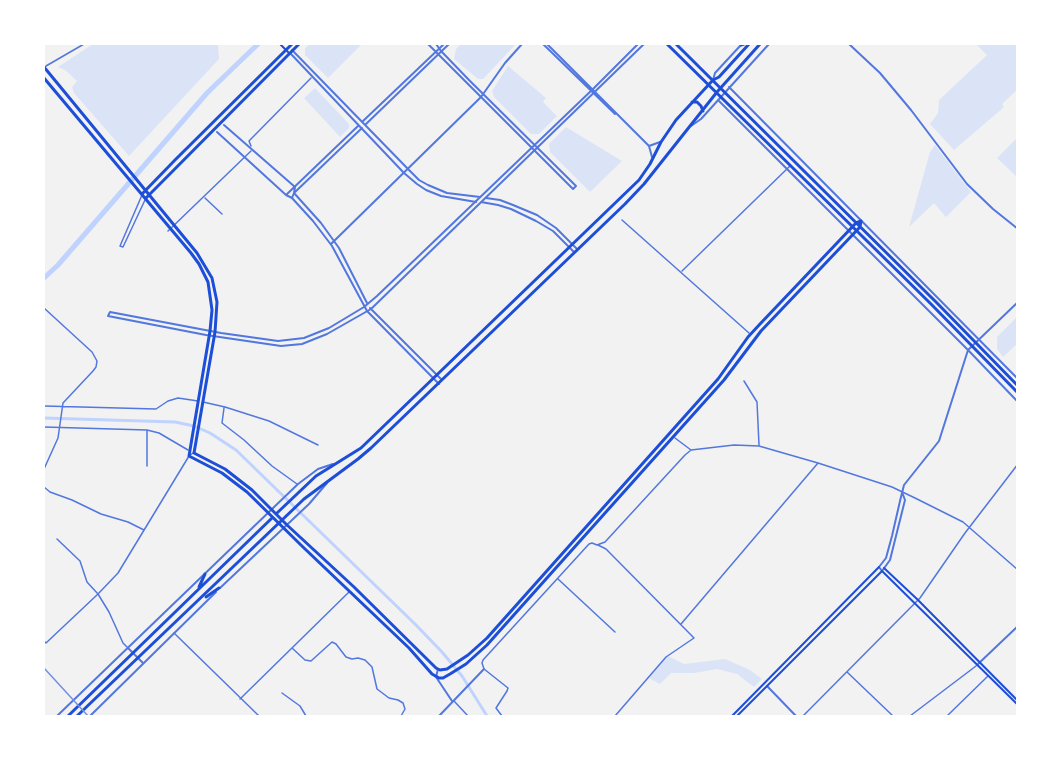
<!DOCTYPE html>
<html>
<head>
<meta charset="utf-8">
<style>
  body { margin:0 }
  #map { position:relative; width:1061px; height:760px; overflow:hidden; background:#f2f2f2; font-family:"Golos Text",sans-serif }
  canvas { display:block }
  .frame { position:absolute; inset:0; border:45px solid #fff; pointer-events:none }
</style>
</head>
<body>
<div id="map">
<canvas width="1061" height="760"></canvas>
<div class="frame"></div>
</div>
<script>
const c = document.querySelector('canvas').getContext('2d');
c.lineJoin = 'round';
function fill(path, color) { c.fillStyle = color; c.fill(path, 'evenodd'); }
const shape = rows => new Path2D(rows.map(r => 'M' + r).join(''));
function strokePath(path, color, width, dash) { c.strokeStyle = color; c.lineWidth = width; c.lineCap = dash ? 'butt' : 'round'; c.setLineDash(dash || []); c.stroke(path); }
fill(shape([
  [93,44,218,44,219,59,129,156,74,93,72,87,77,81,65,70,58,67],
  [310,44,362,44,328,78,305,55,305,48],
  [461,44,516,44,483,79,478,79,454,59,456,49],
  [976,44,1017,44,1017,90,1002,104,1004,107,954,150,930,124,938,113,939,100,987,55],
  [508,66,546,98,543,102,557,116,539,134,531,134,494,97,492,91],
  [315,88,349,124,349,128,340,137,304,98],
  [566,127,622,161,590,192,550,152,549,144],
  [1017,138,1017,177,997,158],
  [935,145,971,192,946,217,934,203,909,227,930,152],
  [1017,317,1017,344,1003,357,997,349,997,337],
  [668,656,684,664,725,659,750,670,762,679,754,687,737,674,717,669,694,673,671,673,660,684,649,678,658,666]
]), '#dbe4f7');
strokePath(shape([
  [44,418,175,422,194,426,210,433,236,450,415,624,442,652,462,676,487,716]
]), '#bfd3fe', 3);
strokePath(shape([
  [44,278,58,265,207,93,258,44]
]), '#bfd3fe', 5);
strokePath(shape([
  [46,66,84,44],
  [251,146,249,141,311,78],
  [205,198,222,214],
  [622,220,749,333],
  [168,231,251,151],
  [120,246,123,247,145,200],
  [120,246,142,195],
  [682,271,790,166],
  [44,308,92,352,97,361,96,367,93,371,63,403,58,438,44,469],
  [744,381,757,402,759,445],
  [203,402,225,407,269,421,318,445],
  [44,406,156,409,168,401,178,398,198,401],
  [224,408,222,423,244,440,272,466,297,484],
  [44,427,147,430,159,433,188,450],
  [675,438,691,450],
  [147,466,147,431],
  [44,487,50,492,72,500,101,514,128,522,144,530],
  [57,539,80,561,87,582,98,594,109,612,123,643,127,647],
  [598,545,606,549,694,638,666,657,615,716],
  [558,579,615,632],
  [681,624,818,463],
  [174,633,259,716],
  [44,641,46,643,98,594,118,573,189,456,193,453],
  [292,648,305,660,311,661,332,642,336,644,346,657,352,659,358,658,365,660,372,667,377,689,389,698,398,700,403,703,405,709,401,716],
  [847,672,893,716],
  [282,693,300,706,306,716],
  [240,699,349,592],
  [454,701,468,716],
  [502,716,496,708,507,691,508,688,484,669,482,663,483,660,589,544,592,543,597,545,605,542,685,455,691,450,734,445,759,446,818,463,892,487,915,498,963,522,1018,570],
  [803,716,920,598,965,533,1018,464],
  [910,716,976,666],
  [947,716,988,676]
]), '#5277de', 1.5);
strokePath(shape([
  [428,44,573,189,576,186,469,80,441,51,436,44],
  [543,44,615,114],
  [547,44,649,146,652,157],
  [849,44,880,73,911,110,967,184,993,209,1018,229],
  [292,50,408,169,419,180,428,185,447,193,480,197],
  [291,54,404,173,417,184,426,190,441,196,476,202],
  [713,80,715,73,740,46],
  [729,87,1018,379],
  [718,100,968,350,1018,402],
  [362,122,444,44],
  [366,124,449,44],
  [224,125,295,187,294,193,321,223,339,248,367,303],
  [691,126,701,119,769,44],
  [217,132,286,195,292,198,313,221,332,246,367,311,439,384],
  [649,146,660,142],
  [286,195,358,126],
  [292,198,294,193,362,128],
  [486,198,500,200,513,205,537,215,556,228,577,249],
  [481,202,498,205,511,209,536,221,553,231,574,252],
  [331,244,481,97,505,63,522,44],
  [370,308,442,380],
  [108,316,206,335,281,346,302,344,327,334,371,309,644,44],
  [108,316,110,312,221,333,278,341,304,338,329,328,364,307,377,296,593,89,638,44],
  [902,492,905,500,890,560,882,571,879,567,886,558,892,536,900,501,904,485,939,441,968,350,1018,302],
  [220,588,309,504,327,483],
  [128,648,143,663],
  [977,665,1018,626],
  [438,669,436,677,452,701],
  [767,686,796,716],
  [57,716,298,484,318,469,333,464],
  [90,716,216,592],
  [439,716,484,669]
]), '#5277de', 2);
strokePath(shape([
  [280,44,289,53],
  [884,568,918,600,1018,701],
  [732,716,879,567],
  [737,716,882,571,1018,705]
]), '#1d4ed8', 2);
strokePath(shape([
  [667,44,931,304,1018,393],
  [676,44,937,303,1018,386],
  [741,45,744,44],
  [44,67,197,253,212,278,217,302,215,332,194,453,225,469,252,490,287,525,354,587,436,668,440,670,447,669,468,655,487,638,718,379,748,337,760,324,856,223,861,221],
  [44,78,191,253,199,264,208,282,212,310,210,331,189,456,222,473,247,492,304,548,409,648,432,674,439,678,443,678,450,674,466,664,487,645,724,380,761,331,860,227,861,221],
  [692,102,697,102,701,106,703,111],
  [142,194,175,160,292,44],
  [146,198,299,44],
  [277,513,316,476,361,448,639,180,650,164,661,142,676,120,713,80,719,77,749,44],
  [199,587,205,574],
  [206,597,219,588],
  [68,716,272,518],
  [77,716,304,499,358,459,371,448,625,204,644,184,717,92,760,44]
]), '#1d4ed8', 3);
strokePath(shape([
  [44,668,88,716]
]), '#7290e2', 1.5);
</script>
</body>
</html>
